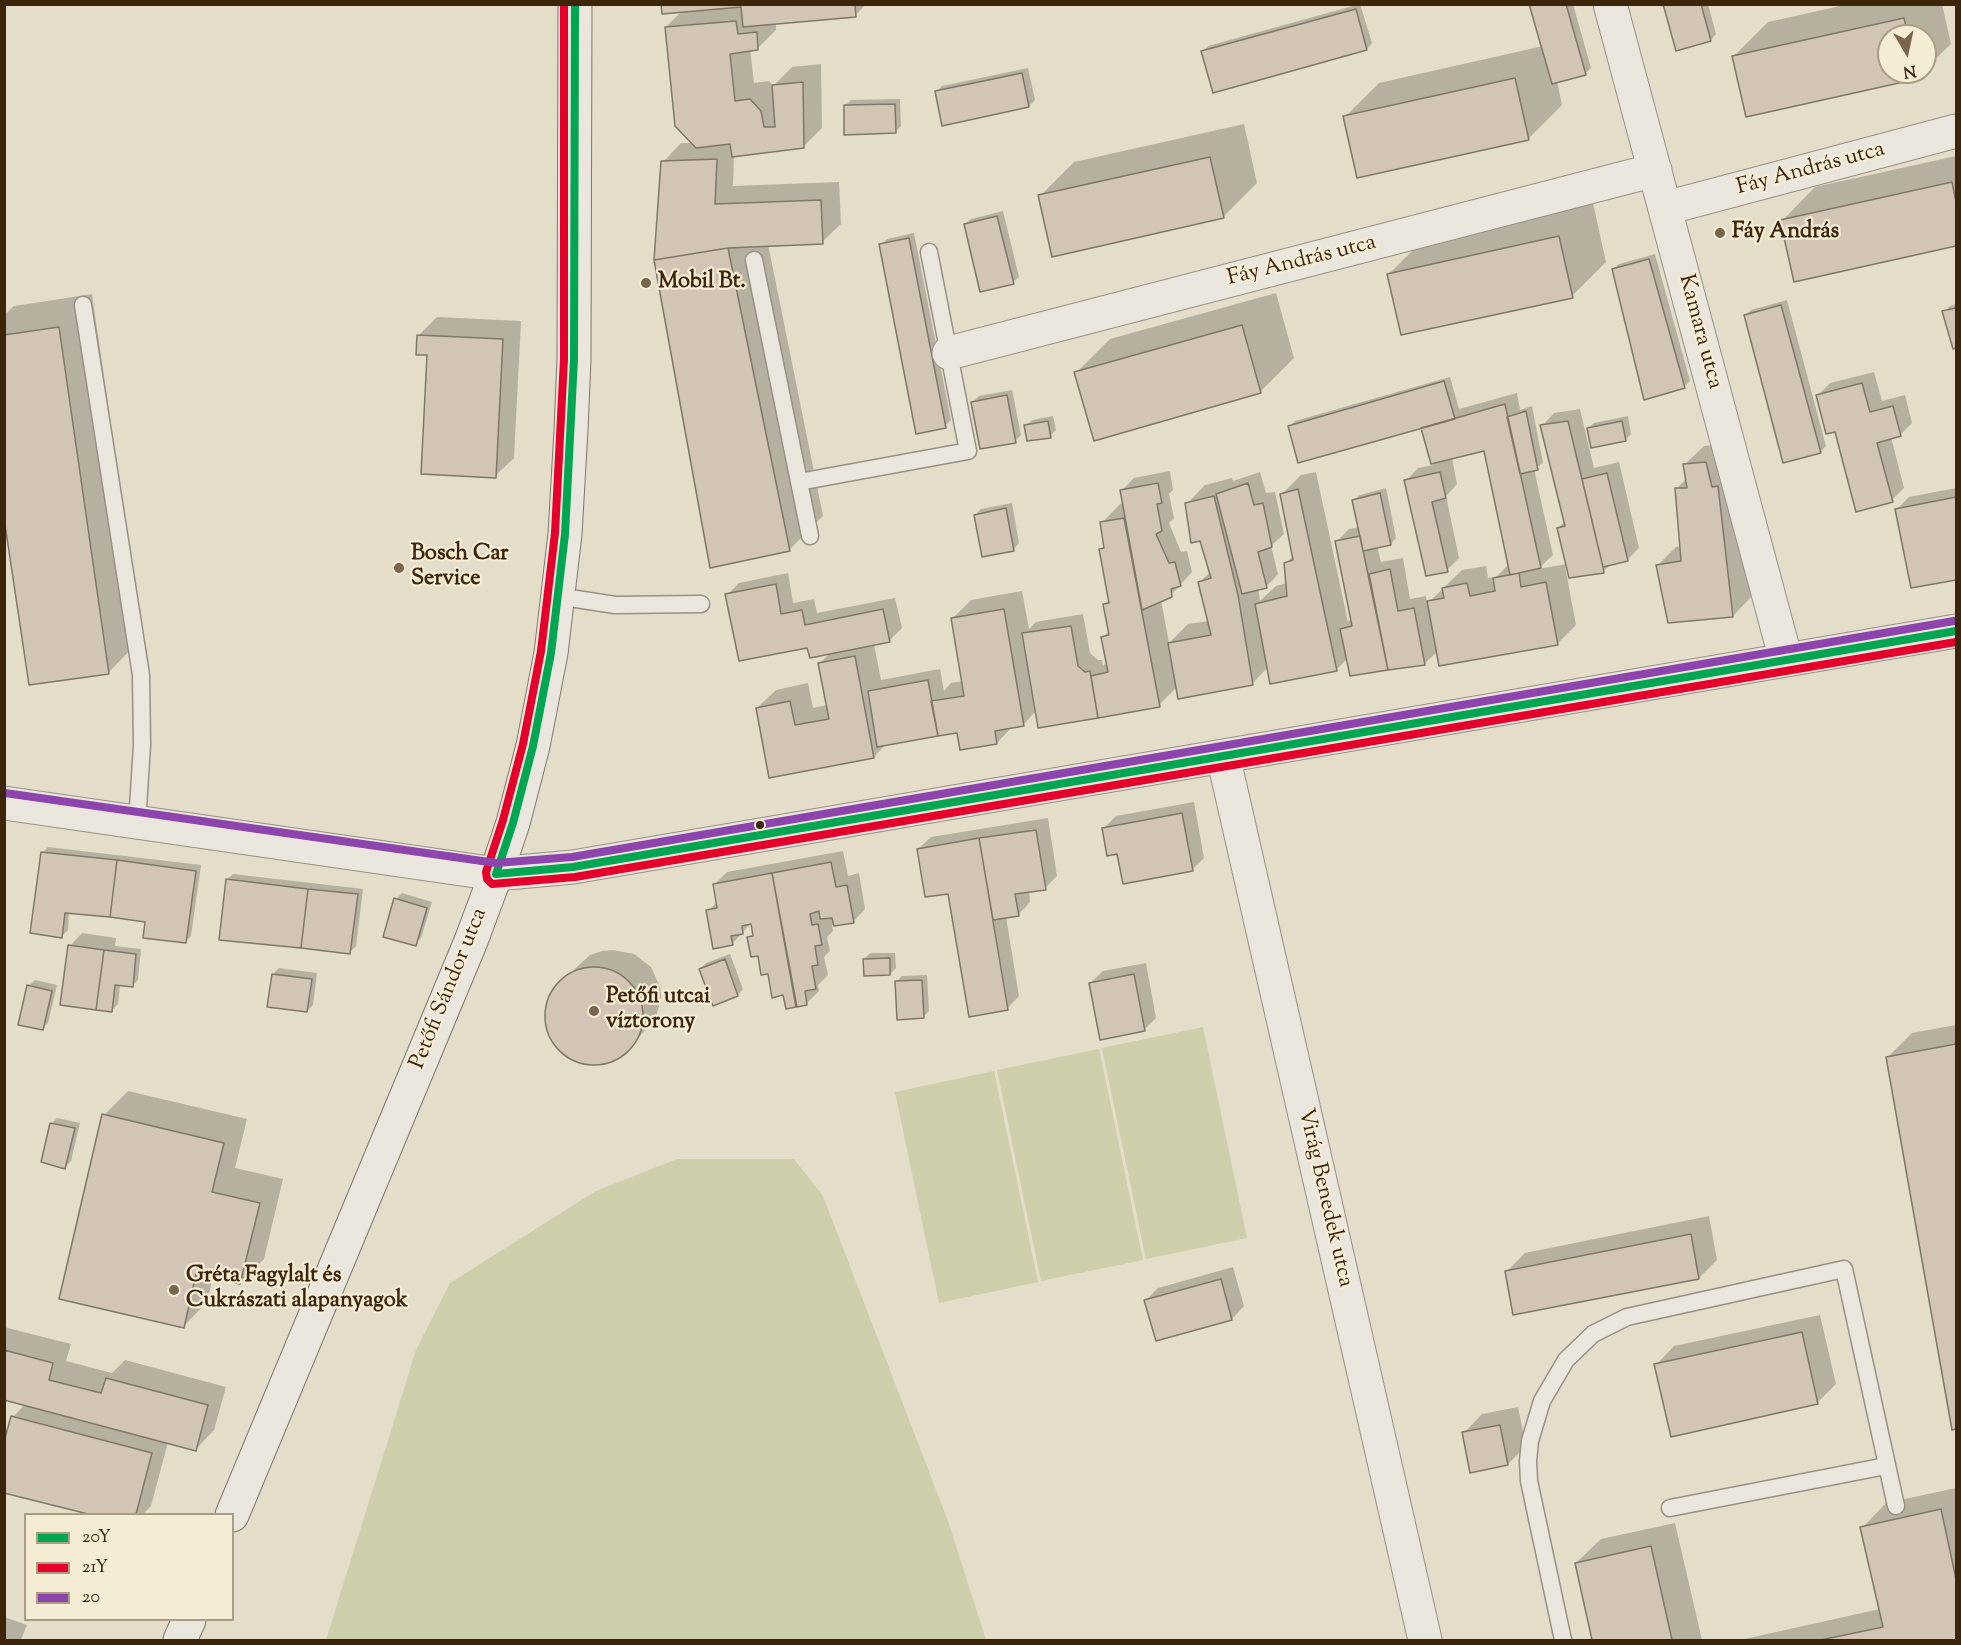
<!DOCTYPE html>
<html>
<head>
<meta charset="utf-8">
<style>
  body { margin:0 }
  #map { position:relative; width:1961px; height:1645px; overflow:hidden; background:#e4ddca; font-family:"Sorts Mill Goudy",serif }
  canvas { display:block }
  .frame { position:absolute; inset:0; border:6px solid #3c2509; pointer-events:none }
  .legend { position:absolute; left:24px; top:1513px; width:210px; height:108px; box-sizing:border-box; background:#f5ecd6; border:2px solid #ab9c84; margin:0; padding:8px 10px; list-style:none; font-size:18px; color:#3c2509 }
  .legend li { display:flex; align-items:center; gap:12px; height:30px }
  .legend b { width:30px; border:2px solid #ab9c84 }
  .north { position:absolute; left:1877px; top:24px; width:60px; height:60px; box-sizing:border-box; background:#f5ecd6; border:2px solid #ab9c84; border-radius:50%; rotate:171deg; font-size:16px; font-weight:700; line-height:24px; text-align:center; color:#3c2509 }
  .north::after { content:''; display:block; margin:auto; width:21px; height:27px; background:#77654d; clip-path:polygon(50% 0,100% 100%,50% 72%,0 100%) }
</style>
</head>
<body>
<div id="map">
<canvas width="1961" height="1645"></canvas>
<div class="frame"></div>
<ul class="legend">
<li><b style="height:8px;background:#00a651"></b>20Y</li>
<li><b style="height:8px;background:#e4002b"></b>21Y</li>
<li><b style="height:8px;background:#8e44ad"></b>20</li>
</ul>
<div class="north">N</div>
</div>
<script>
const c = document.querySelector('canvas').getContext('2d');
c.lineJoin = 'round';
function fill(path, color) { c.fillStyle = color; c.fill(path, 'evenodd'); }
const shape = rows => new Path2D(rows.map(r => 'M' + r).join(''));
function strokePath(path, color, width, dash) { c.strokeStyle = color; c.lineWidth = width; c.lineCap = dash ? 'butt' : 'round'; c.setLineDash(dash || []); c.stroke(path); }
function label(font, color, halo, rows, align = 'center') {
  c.font = font + ' "Sorts Mill Goudy",serif'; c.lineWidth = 4.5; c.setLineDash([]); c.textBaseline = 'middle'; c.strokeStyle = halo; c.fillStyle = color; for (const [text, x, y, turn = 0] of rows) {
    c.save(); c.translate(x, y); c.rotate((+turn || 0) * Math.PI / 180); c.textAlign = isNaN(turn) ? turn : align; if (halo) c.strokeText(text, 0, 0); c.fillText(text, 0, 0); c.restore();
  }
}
fill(shape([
  [1203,1027,1247,1238,1146,1259,1102,1048],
  [1099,1049,1143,1260,1041,1281,997,1070],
  [994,1071,1038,1282,939,1303,895,1092],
  [677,1159,794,1159,823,1196,948,1521,986,1640,326,1640,416,1350,450,1283,596,1191]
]), '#ceceaa');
fill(shape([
  [663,4,866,4,855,16,776,22,776,30,758,48,750,49,754,83,769,81,773,86,792,67,821,64,822,128,803,147,734,155,733,186,839,182,841,224,822,242,768,244,823,516,789,550,663,162,681,143,693,143,666,27,683,10],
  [1360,4,1372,43,1367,49,1203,52,1208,46],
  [1531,4,1573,4,1591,68,1585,74,1557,81,1562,105,1528,139,1345,117,1379,83,1543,46],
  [1664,4,1708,4,1716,34,1711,40],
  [1849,4,1942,4,1951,44,1925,69,1925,36,1889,36,1889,72,1922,72,1917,78,1734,56,1768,22],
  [1028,68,1035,100,1029,106,937,92,942,86],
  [900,99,901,126,895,132,845,106,851,100],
  [1244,124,1257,183,1223,217,1040,196,1074,162],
  [1956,156,1956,245,1795,281,1782,221,1815,187],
  [1593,203,1606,262,1572,296,1389,274,1423,240],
  [1003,211,1019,277,1013,282,966,224,971,219],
  [914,233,951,420,945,426,881,245,887,239],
  [1655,254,1690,381,1684,387,1613,269,1619,264],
  [1276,293,1294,358,1260,392,1076,373,1110,339],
  [92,294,142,638,109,672,4,507,4,315,14,306],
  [1787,300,1826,446,1820,452,1746,315,1751,310],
  [1956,304,1956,346,1954,347,1944,312,1950,306],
  [437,317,521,321,514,458,495,476,419,335],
  [1874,372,1882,401,1905,395,1912,423,1900,435,1891,437,1904,488,1892,500,1836,430,1818,395,1830,383],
  [1450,377,1459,409,1517,393,1520,410,1532,406,1543,463,1534,469,1553,555,1538,569,1567,564,1558,528,1565,521,1542,426,1554,413,1580,409,1594,468,1619,462,1639,548,1627,560,1612,563,1603,572,1565,566,1576,625,1557,644,1438,651,1424,664,1351,674,1348,658,1336,670,1268,667,1252,684,1177,687,1159,705,1098,717,1036,711,1023,725,1012,727,997,743,959,731,887,743,874,757,770,776,757,708,776,690,808,683,813,708,827,705,819,664,831,652,809,646,727,595,739,583,788,573,793,603,814,599,817,613,895,598,902,628,889,641,874,644,881,680,940,669,944,691,951,683,963,681,952,619,971,600,1022,591,1029,629,1036,622,1083,614,1090,653,1098,660,1102,660,1103,666,1107,662,1103,637,1110,630,1105,604,1110,599,1101,549,1105,545,1102,523,1120,504,1124,503,1122,490,1134,478,1170,471,1173,490,1169,494,1174,518,1169,523,1181,552,1187,551,1192,572,1171,595,1161,600,1169,643,1188,624,1209,621,1199,583,1211,571,1201,539,1187,504,1205,485,1232,478,1233,481,1260,472,1266,493,1275,492,1284,534,1271,546,1278,574,1266,587,1258,588,1260,601,1276,586,1287,583,1285,564,1294,555,1282,494,1301,475,1316,472,1348,622,1352,618,1337,541,1349,529,1360,527,1354,500,1360,495,1386,488,1396,538,1391,544,1377,546,1381,562,1403,558,1410,599,1426,596,1427,604,1462,570,1486,566,1488,578,1496,577,1509,564,1485,449,1452,458,1457,484,1446,496,1459,558,1447,570,1406,481,1418,468,1433,465,1422,427,1289,427,1295,421],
  [1012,390,1021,435,1015,441,973,402,979,396],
  [1053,416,1056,430,1050,436,1026,426,1032,420],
  [1628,416,1631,434,1625,440,1588,428,1594,423],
  [1724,444,1736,469,1751,597,1733,616,1657,566,1676,547,1682,546,1676,489,1687,478,1685,464,1704,446],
  [1956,488,1956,578,1912,587,1897,509,1909,497],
  [1012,503,1019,543,1014,549,975,515,981,509],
  [1194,802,1204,858,1192,870,1104,828,1116,816],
  [1048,818,1057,876,1045,888,1029,891,1030,902,1018,915,1006,917,1019,996,1007,1009,950,892,918,849,931,837],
  [48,847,201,865,191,936,185,942,147,921,69,912,68,930,62,936,43,852],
  [843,851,848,876,859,873,865,909,853,922,832,925,833,931,827,937,830,951,824,957,828,975,818,985,819,991,807,1003,787,1007,784,993,769,973,749,938,754,932,752,922,732,944,708,911,718,901,715,884,727,872],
  [233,874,363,889,356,946,350,952,227,880],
  [402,893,432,902,421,938,415,944,396,899],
  [82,933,116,938,115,946,141,949,138,980,132,986,120,984,118,1004,112,1010,70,946],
  [613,950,634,954,651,967,660,987,661,997,656,1018,624,1054,612,1060,600,1064,587,1064,574,1060,563,1053,554,1043,549,1031,546,1018,548,1006,552,994,560,983,580,964,590,955,602,951],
  [870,953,895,953,896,968,890,974,864,959],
  [730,954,743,989,738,995,713,1004,700,969,706,963],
  [1146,963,1156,1018,1144,1030,1090,983,1103,971],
  [279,968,317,973,313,1005,307,1011,273,974],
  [927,975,929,1011,923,1017,896,982,902,976],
  [35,980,57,985,48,1023,42,1029,29,986],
  [1956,1025,1956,1428,1953,1428,1888,1057,1912,1033],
  [128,1091,247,1119,235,1168,283,1179,264,1259,240,1283,213,1277,207,1302,183,1327,104,1115],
  [57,1118,80,1123,71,1161,65,1167,51,1124],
  [1709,1216,1717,1260,1699,1278,1507,1271,1525,1253],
  [1233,1267,1244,1306,1232,1319,1157,1339,1146,1300,1158,1288],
  [1820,1315,1836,1384,1817,1403,1656,1365,1674,1346],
  [4,1327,71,1344,66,1361,112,1373,125,1360,226,1387,214,1430,196,1449,168,1442,151,1506,143,1514,94,1514,4,1491,13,1417,25,1404,4,1399],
  [1518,1407,1526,1446,1508,1464,1464,1433,1482,1414],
  [1956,1488,1956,1640,1740,1640,1880,1609,1862,1528,1886,1503],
  [1675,1523,1702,1640,1594,1640,1576,1563,1601,1539],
  [4,1617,27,1625,21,1640,4,1640]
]), '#0003');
const building = shape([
  [661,4,860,4,855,5,856,17,743,27,741,7,662,14,661,4],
  [1529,4,1566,4,1586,75,1552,84,1529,4],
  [1663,4,1701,4,1711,41,1676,51,1663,4],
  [1356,9,1367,50,1213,93,1201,51,1356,9],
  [1904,18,1908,36,1889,36,1889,72,1916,72,1917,79,1746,117,1732,56,1904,18],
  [736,21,738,34,757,32,758,50,730,54,735,101,750,99,761,111,764,127,775,127,772,85,803,82,804,148,732,157,730,144,696,148,675,126,665,27,736,21],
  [1022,73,1029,107,942,126,935,91,1022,73],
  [1515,78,1529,140,1357,178,1343,116,1515,78],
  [895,104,896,133,844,135,844,105,895,104],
  [1210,157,1224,218,1052,257,1038,195,1210,157],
  [717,159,715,204,821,200,823,244,728,248,654,260,661,161,717,159],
  [1952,182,1956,202,1956,246,1794,282,1780,220,1952,182],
  [997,216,1014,284,980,292,964,224,997,216],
  [1559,236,1573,298,1401,335,1387,274,1559,236],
  [909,238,946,428,916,434,879,244,909,238],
  [728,248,790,551,710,568,654,260,728,248],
  [1649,259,1685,388,1644,400,1612,269,1649,259],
  [1781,305,1821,453,1783,463,1744,315,1781,305],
  [1956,308,1956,348,1953,349,1942,311,1956,308],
  [1242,325,1261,393,1094,441,1074,372,1242,325],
  [59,327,109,674,29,685,4,518,4,335,59,327],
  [417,335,503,339,496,478,421,474,427,355,416,355,417,335],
  [1444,381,1455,419,1298,463,1288,426,1444,381],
  [1862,383,1870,412,1893,406,1901,436,1877,443,1893,502,1856,512,1835,432,1826,434,1816,395,1862,383],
  [1007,395,1016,443,980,449,971,402,1007,395],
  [1505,404,1541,568,1510,575,1484,451,1431,464,1421,428,1505,404],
  [1526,411,1538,470,1520,474,1507,417,1526,411],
  [1048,421,1051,438,1027,441,1024,425,1048,421],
  [1568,421,1603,567,1604,573,1569,578,1557,528,1565,526,1540,425,1568,421],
  [1622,421,1626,441,1591,448,1587,428,1622,421],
  [1706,462,1712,487,1718,486,1733,617,1668,623,1656,565,1681,561,1675,488,1687,488,1683,464,1706,462],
  [1440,472,1446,498,1432,502,1448,572,1426,576,1404,480,1440,472],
  [1607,473,1628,561,1603,567,1582,479,1607,473],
  [1158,483,1162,503,1157,504,1162,531,1156,534,1169,563,1175,562,1181,586,1171,589,1172,597,1142,610,1120,490,1158,483],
  [1248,483,1254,505,1263,503,1272,547,1258,552,1267,588,1242,594,1216,494,1248,483],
  [1298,489,1337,671,1270,684,1255,604,1287,596,1284,563,1293,560,1280,494,1298,489],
  [1380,493,1391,545,1363,551,1352,500,1380,493],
  [1214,496,1238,595,1253,685,1178,699,1168,643,1211,635,1198,582,1211,578,1200,541,1191,543,1185,503,1214,496],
  [1956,497,1956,580,1911,588,1895,509,1956,497],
  [1006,508,1014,551,982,557,974,515,1006,508],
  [1124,518,1160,707,1098,718,1091,676,1108,672,1101,637,1109,635,1103,604,1109,603,1099,549,1104,548,1100,522,1124,518],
  [1360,536,1388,670,1350,676,1340,629,1352,626,1335,541,1360,536],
  [1390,569,1398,611,1414,608,1425,665,1388,670,1369,574,1390,569],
  [1519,573,1521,587,1546,582,1558,645,1439,666,1427,601,1444,598,1442,588,1467,583,1470,596,1495,591,1493,578,1519,573],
  [776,584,781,614,802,610,805,625,883,609,890,642,810,658,807,648,739,661,725,594,776,584],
  [1004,609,1024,726,995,731,997,744,960,750,957,733,938,736,931,701,964,696,951,618,1004,609],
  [1071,626,1078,666,1085,672,1090,671,1098,718,1038,728,1022,633,1071,626],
  [855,656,874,758,769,778,756,708,790,701,795,725,829,719,818,663,855,656],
  [928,680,938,736,877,747,868,691,928,680],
  [1182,813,1193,871,1123,884,1117,854,1107,856,1102,828,1182,813],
  [1036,830,1046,890,1015,894,1019,916,993,920,979,838,1036,830],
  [979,838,1008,1010,969,1017,948,894,925,897,917,849,979,838],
  [41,852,117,860,110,917,65,913,62,938,30,933,41,852],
  [117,860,196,871,186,943,143,938,145,922,110,917,117,860],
  [831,862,836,887,847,885,854,923,834,926,832,918,820,919,819,911,810,914,812,925,818,924,822,945,815,946,818,965,812,966,816,989,805,991,807,1005,797,1007,772,873,831,862],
  [772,873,796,1007,786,1009,783,995,772,998,768,974,761,975,758,956,751,957,747,937,753,936,751,924,742,926,743,934,731,936,733,945,713,949,706,910,717,908,713,884,772,873],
  [226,879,308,889,301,948,219,940,226,879],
  [308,889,358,894,350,954,301,948,308,889],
  [394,898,427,908,416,946,383,937,394,898],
  [68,945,104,950,96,1010,60,1005,68,945],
  [104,950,136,954,133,987,115,985,112,1012,96,1010,104,950],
  [890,958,890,975,864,976,863,959,890,958],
  [725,959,738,996,713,1006,699,969,725,959],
  '545 1016a49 49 0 1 1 98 0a49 49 0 1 1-98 0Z',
  [272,974,312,979,307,1012,267,1007,272,974],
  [1134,974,1145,1031,1100,1040,1089,983,1134,974],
  [922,980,924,1018,897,1020,895,981,922,980],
  [27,985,52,991,43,1030,18,1025,27,985],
  [1956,1044,1956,1429,1952,1430,1886,1057,1956,1044],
  [102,1114,224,1143,212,1192,260,1203,240,1284,196,1274,184,1328,59,1299,102,1114],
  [50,1123,75,1128,65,1169,41,1162,50,1123],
  [1691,1234,1699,1279,1513,1315,1505,1271,1691,1234],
  [1221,1279,1232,1320,1156,1341,1144,1300,1221,1279],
  [1802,1332,1818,1404,1671,1437,1654,1364,1802,1332],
  [4,1350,53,1363,49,1380,101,1393,106,1378,208,1405,196,1451,4,1400,4,1350],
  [11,1416,152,1453,136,1514,88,1514,4,1493,4,1442,11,1416],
  [1500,1425,1508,1465,1470,1473,1462,1432,1500,1425],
  [1941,1509,1956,1579,1956,1640,1821,1640,1883,1627,1860,1527,1941,1509],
  [1651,1546,1672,1640,1592,1640,1575,1563,1651,1546]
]);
fill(building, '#d3c5b6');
strokePath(building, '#7e7769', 1.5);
const lane = shape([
  [754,260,810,536],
  [83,305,141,675,142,745,137,823],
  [799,482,968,451,929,252],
  [557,596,615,605,701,604],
  [1670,1508,1886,1466],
  [1563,1640,1529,1481,1528,1461,1530,1441,1542,1401,1566,1360,1593,1334,1627,1317,1844,1269,1896,1506]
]);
const street = shape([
  [1610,4,1786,660],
  [1666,208,1956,131],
  [949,353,1655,170],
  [1223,756,1425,1640],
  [4,803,496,874,573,867,1956,631]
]);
const secondary = shape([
  [232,1515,471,941,496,874,513,823,533,746,551,653,565,534,571,430,574,359,575,4],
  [180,1640,189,1620]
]);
strokePath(lane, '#989082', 19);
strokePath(street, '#989082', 35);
strokePath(secondary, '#7e7769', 35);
strokePath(lane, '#eae6dd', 16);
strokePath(street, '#eae6dd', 33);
strokePath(secondary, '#eae6dd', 33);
strokePath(shape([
  [575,4,574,359,565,534,551,653,533,746,513,823,496,874,573,867,1956,631]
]), '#00a651', 8);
strokePath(shape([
  [564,4,564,359,555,533,541,651,523,744,503,820,486,872,487,879,492,884,575,877,1956,642]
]), '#e4002b', 8);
strokePath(shape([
  [5,793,496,863,572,857,1954,621]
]), '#8e44ad', 8);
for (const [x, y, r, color] of [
  [1720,233,6,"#77654d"],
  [646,283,6,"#77654d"],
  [399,568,6,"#77654d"],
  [760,825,5,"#3c2509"],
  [594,1011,6,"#77654d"],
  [174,1290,6,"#77654d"]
]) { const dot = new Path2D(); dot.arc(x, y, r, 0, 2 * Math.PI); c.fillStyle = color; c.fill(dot); strokePath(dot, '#f5ecd6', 2); }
label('22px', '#3c2509', '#f5ecd6', [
  ["Fáy András utca",1811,170,-15],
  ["Fáy András utca",1302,262,-14],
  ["Kamara utca",1699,332,75],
  ["Petőfi Sándor utca",450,989,-68],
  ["Virág Benedek utca",1324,1198,77]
]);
label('bold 22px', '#3c2509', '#f5ecd6', [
  ["Fáy András",1732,233],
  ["Mobil Bt.",658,283],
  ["Bosch Car",411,555],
  ["Service",411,580],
  ["Petőfi utcai",606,998],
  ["víztorony",606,1023],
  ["Gréta Fagylalt és",186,1277],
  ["Cukrászati alapanyagok",186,1302]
], 'left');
</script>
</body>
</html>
